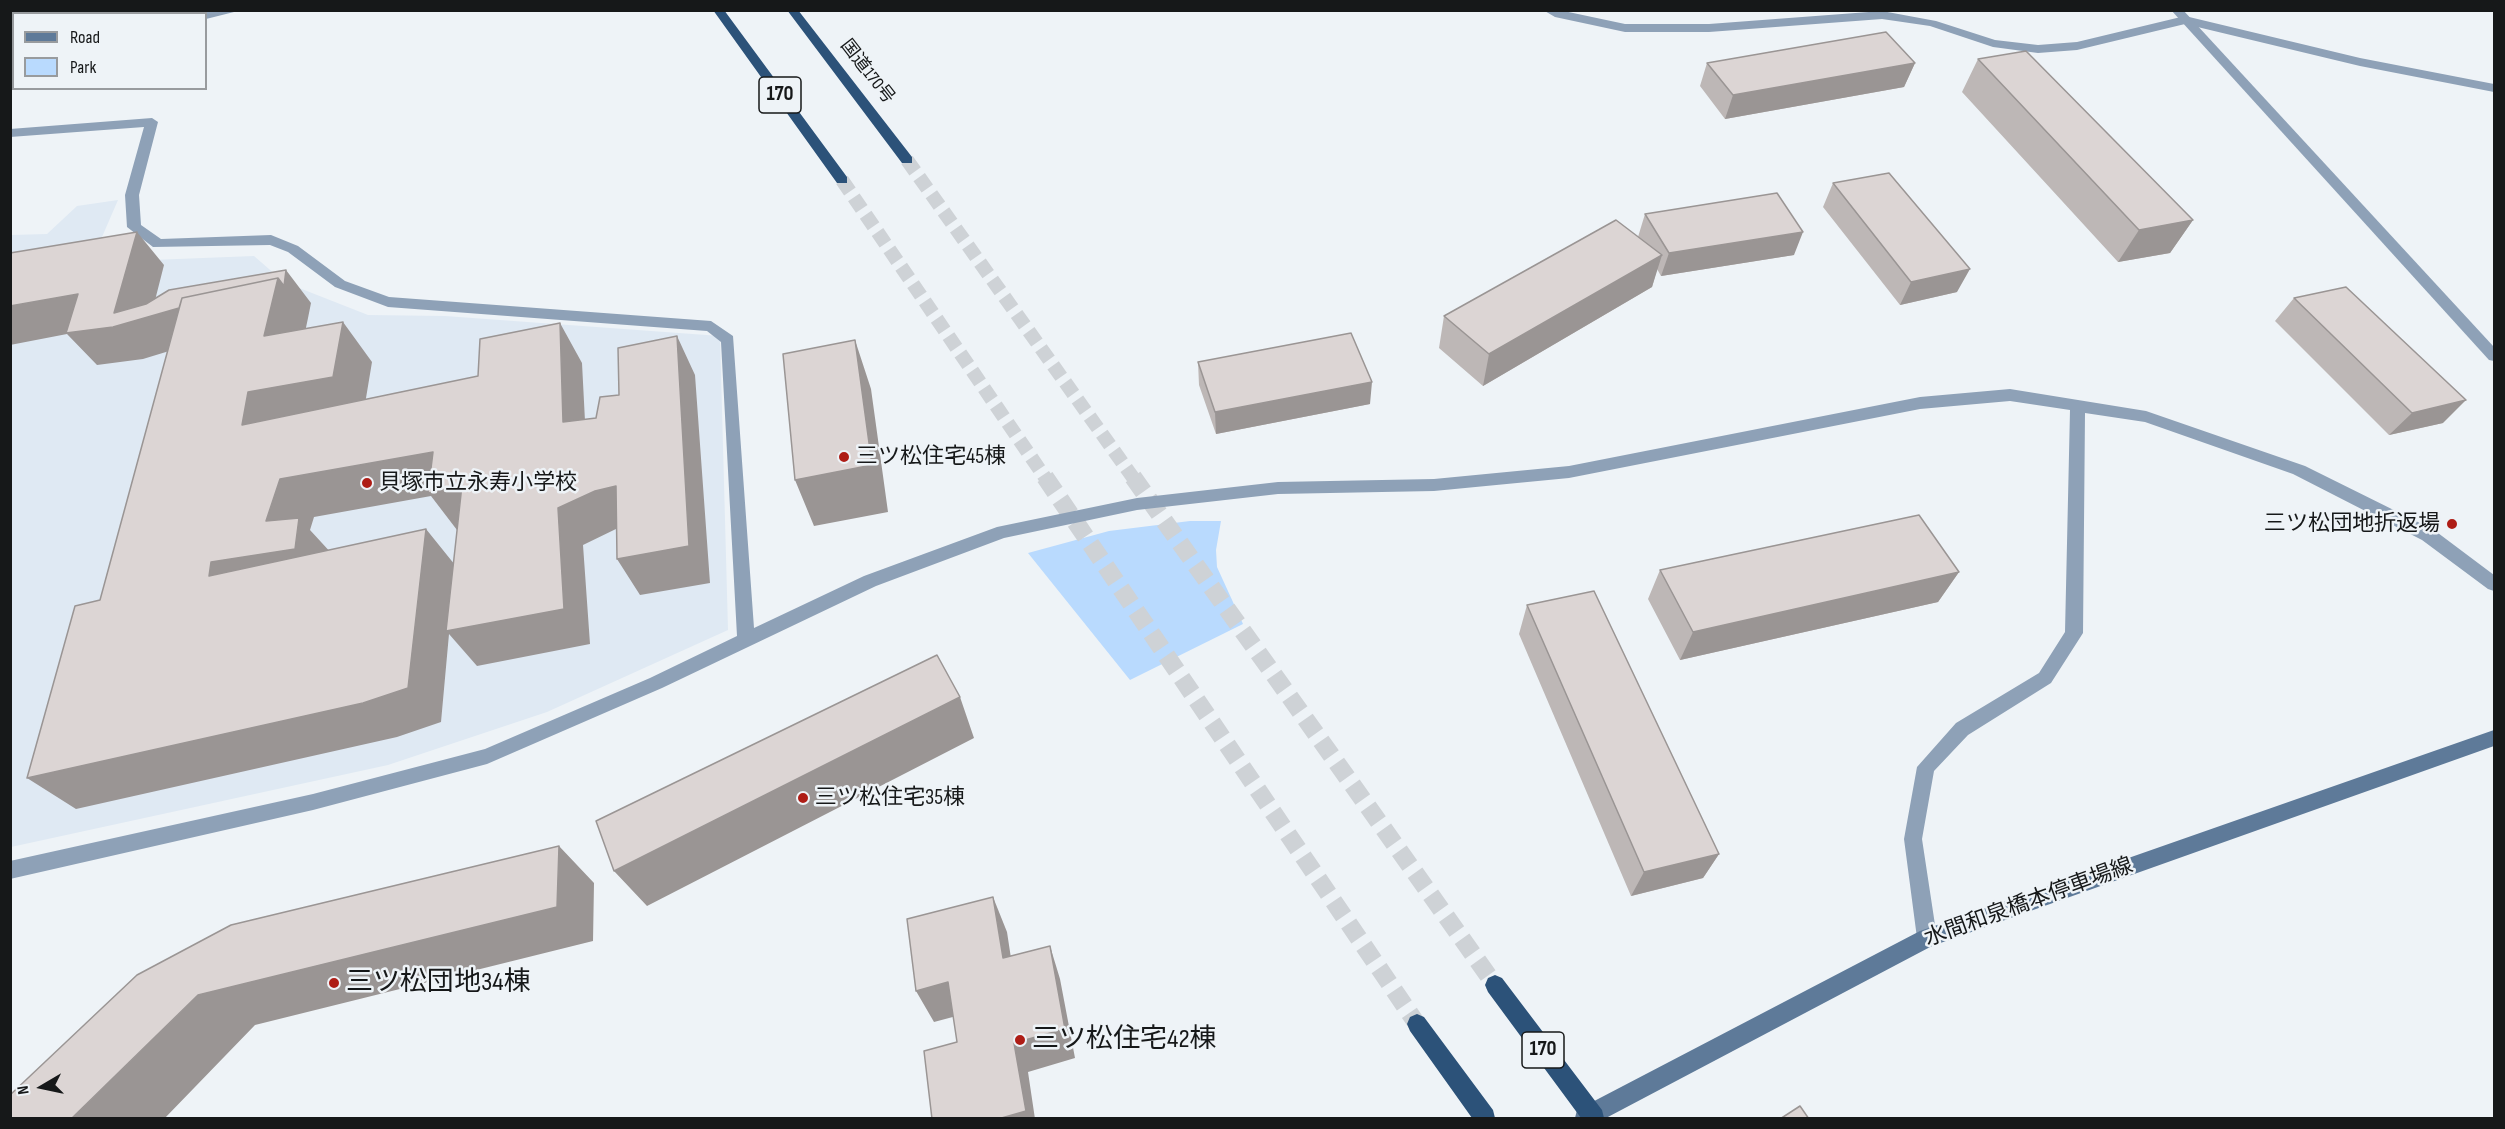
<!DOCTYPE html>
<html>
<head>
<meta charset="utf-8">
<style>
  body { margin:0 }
  #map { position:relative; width:2505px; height:1129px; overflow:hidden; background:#eef3f7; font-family:"Sofia Sans Condensed",sans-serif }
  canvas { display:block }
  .frame { position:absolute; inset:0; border:12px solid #161819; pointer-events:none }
  .legend { position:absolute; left:12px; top:12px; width:195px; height:78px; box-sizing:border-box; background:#eef3f7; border:2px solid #989b9e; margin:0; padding:8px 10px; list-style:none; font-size:18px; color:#161819 }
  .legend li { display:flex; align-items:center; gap:12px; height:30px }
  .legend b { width:30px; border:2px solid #989b9e }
  .north { position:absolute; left:12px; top:1057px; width:60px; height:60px; -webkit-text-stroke:4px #eef3f7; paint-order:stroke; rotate:261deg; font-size:16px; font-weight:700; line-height:24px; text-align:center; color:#161819 }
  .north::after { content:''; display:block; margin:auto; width:21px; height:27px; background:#161819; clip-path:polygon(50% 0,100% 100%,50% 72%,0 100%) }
</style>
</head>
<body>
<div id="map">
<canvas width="2505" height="1129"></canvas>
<div class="frame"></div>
<ul class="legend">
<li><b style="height:8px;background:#5e7a99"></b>Road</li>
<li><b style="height:16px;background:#b9dafe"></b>Park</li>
</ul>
<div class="north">N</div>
</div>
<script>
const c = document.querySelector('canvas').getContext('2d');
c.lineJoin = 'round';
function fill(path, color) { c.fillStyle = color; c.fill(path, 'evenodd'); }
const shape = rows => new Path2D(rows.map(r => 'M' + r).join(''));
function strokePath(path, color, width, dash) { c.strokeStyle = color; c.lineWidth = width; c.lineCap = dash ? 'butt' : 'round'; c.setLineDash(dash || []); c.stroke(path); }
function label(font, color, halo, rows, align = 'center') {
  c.font = font + ' "Sofia Sans Condensed","Noto Sans JP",sans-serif'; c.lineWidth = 5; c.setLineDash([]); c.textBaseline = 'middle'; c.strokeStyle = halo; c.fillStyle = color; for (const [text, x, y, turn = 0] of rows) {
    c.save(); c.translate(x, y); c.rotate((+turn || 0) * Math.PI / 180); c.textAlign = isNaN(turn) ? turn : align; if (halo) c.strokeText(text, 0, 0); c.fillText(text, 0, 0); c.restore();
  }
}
fill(shape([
  [118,200,102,237,126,261,254,256,284,282,368,315,445,316,720,336,728,630,547,712,388,765,11,847,11,235,47,234,77,206]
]), '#dfe9f3');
fill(shape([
  [1190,521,1221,521,1216,550,1217,567,1243,624,1130,680,1028,553,1109,531]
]), '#b9dafe');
strokePath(shape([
  [907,160,1134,479],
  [842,180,1046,479]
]), '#ced2d6', 14, [14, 7]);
strokePath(shape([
  [1045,477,1417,1024],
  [1133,477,1495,985]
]), '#ced2d6', 18, [18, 9]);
fill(shape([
  [212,10,242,10,206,19,206,14,201,14,212,10],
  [1543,10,1559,10,1625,24,1709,24,1882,11,1936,21,1995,40,2038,45,2077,42,2185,16,2360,58,2494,84,2494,92,2360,66,2185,24,2077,50,2038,53,1993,47,1930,26,1882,19,1709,32,1625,32,1555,17,1543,10],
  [10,26,14,26,14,33,10,33,10,26],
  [152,118,158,122,139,195,141,225,161,239,271,235,298,246,345,281,389,297,711,321,733,336,754,628,864,576,997,527,1137,498,1278,482,1434,479,1569,466,1920,397,2010,389,2146,411,2305,466,2434,530,2494,575,2494,591,2488,589,2422,540,2293,474,2145,422,2085,413,2083,633,2051,683,1968,735,1934,771,1922,839,1937,938,1934,945,1927,948,1920,945,1917,938,1904,839,1917,767,1956,723,2039,673,2065,632,2070,410,2010,401,1920,409,1569,478,1434,491,1278,494,1137,510,1004,538,876,586,662,688,487,764,313,810,10,879,10,861,313,794,485,749,650,678,737,636,721,342,707,331,388,307,335,287,288,252,270,245,153,247,127,227,125,195,144,127,10,137,10,129,152,118]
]), '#8ea1b7');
fill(shape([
  [2171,10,2183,10,2494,347,2494,361,2489,360,2171,10]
]), '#8ea1b7');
fill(shape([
  [2494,730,2494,746,1932,946,1606,1118,1575,1118,1577,1110,1920,931,2494,730]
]), '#5e7a99');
fill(shape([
  [713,10,724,10,847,177,847,183,837,183,713,10],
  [787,10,798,10,912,157,912,163,902,163,787,10],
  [1495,975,1502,978,1602,1110,1604,1118,1581,1118,1488,992,1485,985,1488,978,1495,975],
  [1417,1014,1424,1017,1493,1110,1495,1118,1472,1118,1410,1031,1407,1024,1410,1017,1417,1014]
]), '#2c5279');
fill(shape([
  [1978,59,2193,220,2170,253,2118,262,1962,92],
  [1707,63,1915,63,1904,87,1725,119,1700,86],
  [1833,183,1957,292,1900,305,1823,207],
  [1645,214,1794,255,1661,276,1657,269,1652,287,1483,386,1439,348,1444,316,1638,237],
  [2294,298,2443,423,2389,435,2275,321],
  [1198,362,1370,404,1216,434,1199,385],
  [1660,570,1959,572,1938,602,1680,660,1648,599],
  [1527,605,1719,854,1703,878,1631,896,1519,634]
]), '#bdb7b6');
fill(shape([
  [1915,63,1904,87,1725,119,1733,95],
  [2193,220,2170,253,2118,262,2139,230],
  [137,232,164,265,151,316,278,278,286,270,311,303,308,318,296,375,215,337,143,359,97,365,67,334,10,345,10,306,78,294,114,313],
  [1803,232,1794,255,1661,276,1669,253],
  [1662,255,1652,287,1483,386,1489,354],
  [1970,269,1957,292,1900,305,1911,282],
  [343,322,372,362,363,416,242,425,248,392],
  [560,323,582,363,587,460,563,422],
  [677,336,695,375,710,583,640,595,617,559],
  [855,340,871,389,888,512,814,526,795,480],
  [1372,382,1370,404,1216,434,1215,412],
  [2466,400,2443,423,2389,435,2412,413],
  [433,452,462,485,457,530,431,496,314,517,310,530,333,555,209,576,211,562,266,521,280,479],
  [616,486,618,528,583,545,590,644,477,666,449,634,441,722,397,737,76,809,27,778,426,529,455,565,558,508,595,491],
  [1959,572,1938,602,1680,660,1693,632],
  [960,697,974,738,647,906,614,871],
  [559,846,594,883,593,941,255,1025,164,1119,71,1119,198,995],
  [1719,854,1703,878,1631,896,1644,872],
  [993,897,1007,932,1016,991,1003,958],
  [1050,946,1060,979,1075,1058,1028,1072,1035,1119,998,1119,1014,1043],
  [948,982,964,1014,934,1022,916,991]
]), '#9a9594');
const building = shape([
  [1886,32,1915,63,1733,95,1707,63,1886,32],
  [2026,51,2193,220,2139,230,1978,59,2026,51],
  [1889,173,1970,269,1911,282,1833,183,1889,173],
  [1777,193,1803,232,1669,253,1645,214,1777,193],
  [1616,220,1662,255,1489,354,1444,316,1616,220],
  [137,232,114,313,146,304,169,290,286,270,284,286,278,278,182,298,179,308,113,327,66,333,78,294,10,306,10,253,137,232],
  [278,278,264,336,343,322,333,377,248,392,242,425,478,376,480,339,560,323,563,422,596,418,600,397,619,395,618,348,677,336,689,546,617,559,616,486,595,491,558,508,564,609,446,631,462,485,428,493,433,452,280,479,266,521,299,518,295,549,211,562,209,576,426,529,408,688,363,703,27,778,75,606,100,600,182,298,278,278],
  [2346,287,2466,400,2412,413,2294,298,2346,287],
  [1351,333,1372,382,1215,412,1198,362,1351,333],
  [855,340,872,465,795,480,783,354,855,340],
  [1919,515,1959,572,1693,632,1660,570,1919,515],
  [1594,591,1719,854,1644,872,1527,605,1594,591],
  [937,655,960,697,614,871,596,821,937,655],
  [559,846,557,907,198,995,71,1119,10,1119,10,1095,137,975,231,925,559,846],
  [993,897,1003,958,1050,946,1065,1029,1014,1043,1026,1111,998,1119,932,1119,924,1051,957,1042,948,982,916,991,907,919,993,897],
  [1800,1106,1809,1119,1780,1119,1800,1106]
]);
fill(building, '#dcd5d4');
strokePath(building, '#9a9594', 1.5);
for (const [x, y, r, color] of [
  [844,457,6,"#ae1d16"],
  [367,483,6,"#ae1d16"],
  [2452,524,6,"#ae1d16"],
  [803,798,6,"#ae1d16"],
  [334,983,6,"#ae1d16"],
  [1020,1040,6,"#ae1d16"]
]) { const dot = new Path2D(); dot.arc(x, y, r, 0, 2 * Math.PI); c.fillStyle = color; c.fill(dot); strokePath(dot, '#eef3f7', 2); }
label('18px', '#161819', '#eef3f7', [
  ["国道170号",867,72,52]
]);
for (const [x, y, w] of [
  [780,95,42],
  [1543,1050,42]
]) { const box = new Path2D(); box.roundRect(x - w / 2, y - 18, w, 36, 4.5); c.fillStyle = '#eef3f7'; c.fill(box); strokePath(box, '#161819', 1.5); }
label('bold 21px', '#161819', null, [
  ["170",780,95],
  ["170",1543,1050]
]);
label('22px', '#161819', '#eef3f7', [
  ["三ツ松住宅45棟",856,457],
  ["貝塚市立永寿小学校",379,483],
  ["三ツ松団地折返場",2440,524,"right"],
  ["三ツ松住宅35棟",815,798]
], 'left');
label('22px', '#161819', '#eef3f7', [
  ["水間和泉橋本停車場線",2029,903,-20]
]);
label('27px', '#161819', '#eef3f7', [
  ["三ツ松団地34棟",346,983],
  ["三ツ松住宅42棟",1032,1040]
], 'left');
</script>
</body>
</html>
